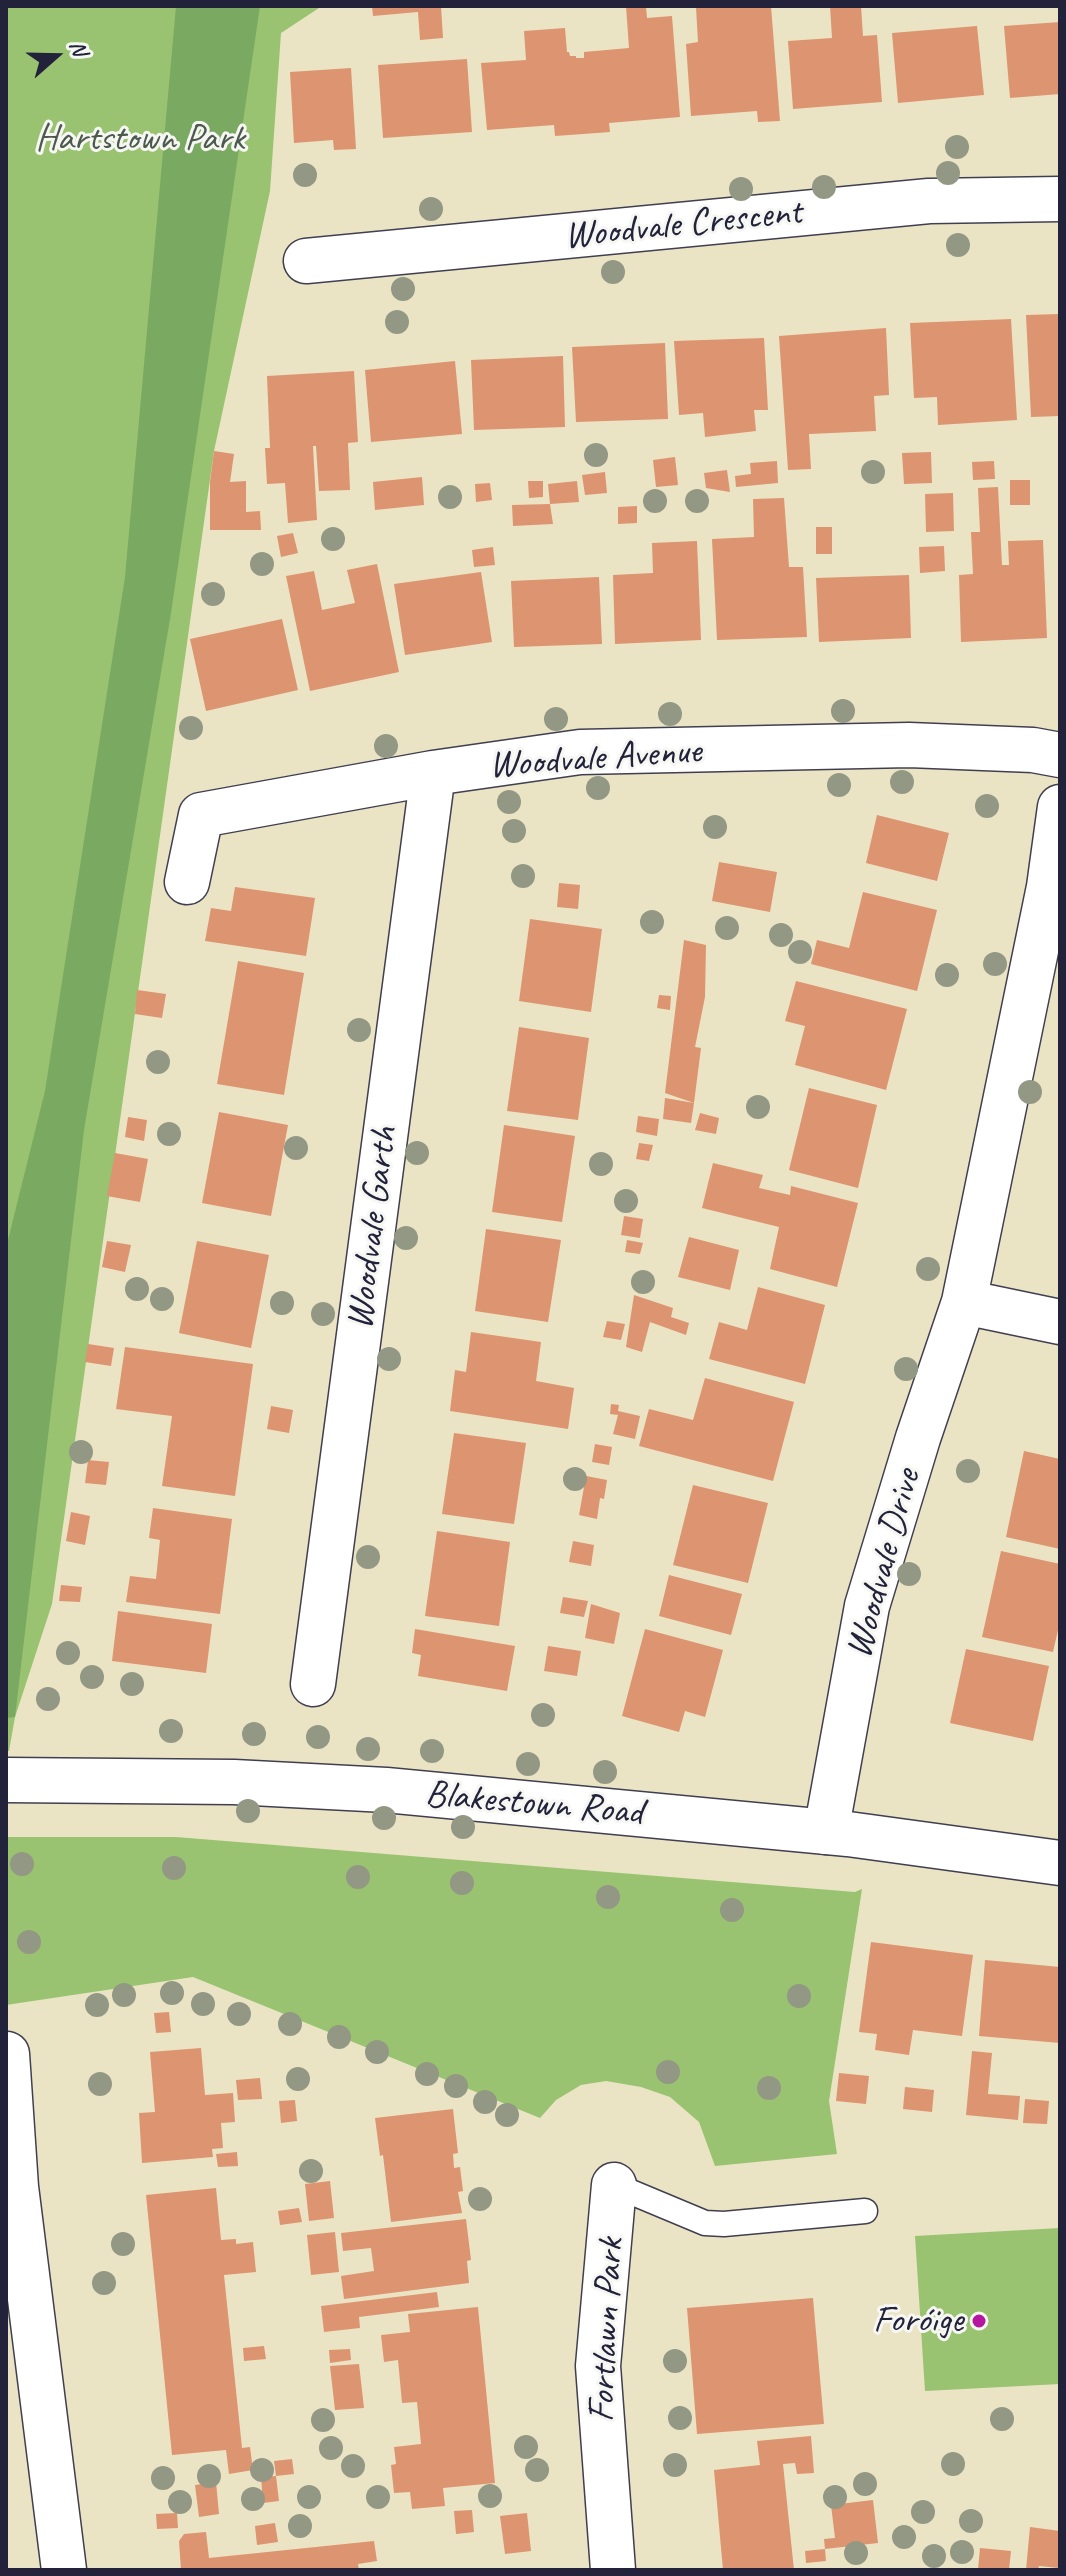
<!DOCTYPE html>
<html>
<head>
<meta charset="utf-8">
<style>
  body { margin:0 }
  #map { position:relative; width:1066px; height:2576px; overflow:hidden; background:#eae4c5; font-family:Caveat,sans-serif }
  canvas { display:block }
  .frame { position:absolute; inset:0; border:8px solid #22223b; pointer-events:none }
  .north { position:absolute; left:16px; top:16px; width:80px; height:80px; -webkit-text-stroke:6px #f6f6f2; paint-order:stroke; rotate:70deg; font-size:22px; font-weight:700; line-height:32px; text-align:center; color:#22223b }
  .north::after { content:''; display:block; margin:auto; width:28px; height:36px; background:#22223b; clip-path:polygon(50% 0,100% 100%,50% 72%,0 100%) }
</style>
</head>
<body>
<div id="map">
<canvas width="1066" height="2576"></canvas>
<div class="frame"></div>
<div class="north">N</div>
</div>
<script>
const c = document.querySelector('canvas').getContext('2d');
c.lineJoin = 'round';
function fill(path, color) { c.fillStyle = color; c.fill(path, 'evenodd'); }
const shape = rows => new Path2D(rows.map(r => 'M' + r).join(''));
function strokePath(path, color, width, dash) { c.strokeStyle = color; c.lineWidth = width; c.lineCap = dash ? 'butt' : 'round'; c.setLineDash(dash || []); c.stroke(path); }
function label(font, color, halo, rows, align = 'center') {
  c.font = font + ' Caveat,sans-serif'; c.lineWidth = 6; c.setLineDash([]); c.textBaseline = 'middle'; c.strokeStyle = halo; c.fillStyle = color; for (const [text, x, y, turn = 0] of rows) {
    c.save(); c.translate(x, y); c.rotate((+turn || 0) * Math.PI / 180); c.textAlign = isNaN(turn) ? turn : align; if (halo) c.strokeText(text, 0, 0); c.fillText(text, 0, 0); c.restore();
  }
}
fill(shape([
  [6,6,322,6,281,33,270,191,214,451,52,1604,15,1717,9,1751,6,1751],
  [6,1837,176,1837,855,1892,862,1889,829,2101,837,2154,715,2166,699,2122,670,2097,641,2087,606,2081,581,2085,556,2100,540,2118,193,1977,6,2005],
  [1060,2228,1060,2384,925,2391,915,2236]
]), '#99c370');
fill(shape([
  [176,6,260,6,171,613,84,1130,15,1717,6,1718,6,1248,45,1091,125,577]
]), '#7aa962');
fill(shape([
  [372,6,441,6,443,38,420,40,418,12,373,16],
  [626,6,646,6,647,18,672,16,680,117,609,123,610,132,583,134,555,136,554,125,487,130,481,63,526,60,524,31,565,28,567,52,569,52,570,56,576,56,576,58,584,58,584,52,629,48],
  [771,6,780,121,758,122,757,111,691,116,686,44,698,42,696,7],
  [830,6,861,6,863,36,877,35,882,102,793,109,788,41,832,38],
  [1060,22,1060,94,1010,98,1004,26],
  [977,26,984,95,898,103,892,33],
  [467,59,472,132,383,138,378,65],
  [351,68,356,149,334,150,333,140,294,143,290,72],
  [1060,314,1060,416,1031,417,1026,315],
  [1011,319,1017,420,938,425,937,397,914,398,910,323],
  [886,328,889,395,874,396,876,431,809,434,811,469,788,470,779,336],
  [764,338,768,410,754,410,756,431,705,437,703,413,679,415,674,341],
  [665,343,668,419,576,422,572,347],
  [563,356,565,427,474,430,471,360],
  [455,361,462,434,371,442,365,370],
  [354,371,358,442,348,443,350,490,319,491,316,446,313,446,317,520,288,523,285,483,267,484,265,448,270,448,267,376],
  [214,451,234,454,230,482,246,481,246,512,260,511,261,530,210,530,210,482],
  [931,452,932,483,904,484,902,453],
  [675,457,678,485,656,487,653,460],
  [777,461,778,483,736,487,735,476,751,474,750,463],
  [994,461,995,479,973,480,972,462],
  [727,470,730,492,706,488,704,473],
  [605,472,607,493,585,495,582,475],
  [422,477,424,505,375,510,373,482],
  [1010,480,1030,480,1030,505,1010,505],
  [528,481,543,481,543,497,529,498],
  [577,481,579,502,550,504,548,484],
  [490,483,492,500,476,502,475,484],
  [998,487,1002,565,1009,565,1008,541,1043,540,1047,638,961,642,959,575,973,574,971,532,980,532,978,488],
  [953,493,954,531,926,532,925,494],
  [784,498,789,567,803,567,807,637,717,640,712,539,754,537,753,499],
  [550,504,553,524,513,526,512,505],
  [637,506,637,523,618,524,618,507],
  [816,527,832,527,832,554,816,554],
  [293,533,298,553,281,557,277,536],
  [697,541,701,640,615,644,613,575,653,573,652,543],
  [944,546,945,571,920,573,919,547],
  [493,547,495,565,474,567,472,550],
  [377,564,399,672,310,691,286,576,314,571,322,610,355,603,347,570],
  [481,572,492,642,405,655,394,584],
  [909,575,911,638,819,642,816,578],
  [599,577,602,644,514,647,511,581],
  [282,619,298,690,206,711,190,639],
  [877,815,949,833,937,881,866,863],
  [719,862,777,872,770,912,712,901],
  [559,883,580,885,578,909,557,907],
  [235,887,315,898,306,956,205,941,211,908,231,911],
  [863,892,937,910,917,991,811,964,817,940,849,948],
  [530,919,602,929,591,1012,519,1001],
  [684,940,706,945,705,997,695,1047,701,1048,694,1103,665,1093],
  [238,961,304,973,284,1095,217,1084],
  [796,981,907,1009,886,1090,795,1065,805,1026,785,1021],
  [137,990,166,994,162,1018,135,1014],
  [659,995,671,996,670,1010,657,1008],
  [519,1027,589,1038,578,1120,507,1111],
  [809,1088,877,1105,858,1188,789,1170],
  [665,1098,694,1103,691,1123,663,1119],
  [219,1112,288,1125,271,1216,202,1203],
  [700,1113,719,1118,716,1134,695,1130],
  [638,1116,659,1119,657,1136,636,1132],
  [128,1117,147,1120,144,1141,125,1137],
  [504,1125,575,1136,562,1222,492,1212],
  [639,1143,653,1145,649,1161,636,1159],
  [115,1153,148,1159,140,1202,107,1196],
  [713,1163,763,1175,759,1188,790,1195,791,1186,858,1203,837,1287,770,1269,779,1227,702,1208],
  [624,1216,643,1219,640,1238,621,1235],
  [486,1229,561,1240,548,1322,475,1311],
  [689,1237,739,1250,730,1290,678,1277],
  [627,1240,643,1243,640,1254,625,1252],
  [107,1241,131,1245,125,1272,102,1267],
  [197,1241,269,1255,251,1348,179,1333],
  [758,1287,825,1305,805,1384,709,1359,719,1322,747,1330],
  [634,1295,673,1308,671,1317,689,1323,686,1335,650,1322,642,1352,626,1347],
  [607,1321,625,1324,621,1340,603,1337],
  [471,1332,541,1342,536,1381,574,1388,568,1429,450,1411,455,1370,466,1372],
  [88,1344,114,1348,111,1366,85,1362],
  [125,1347,253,1364,235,1496,162,1486,172,1416,116,1409],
  [705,1378,794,1402,773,1481,639,1446,649,1409,693,1420],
  [611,1404,619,1405,618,1411,640,1416,635,1439,613,1434,618,1415,610,1414],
  [271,1406,293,1410,289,1433,267,1429],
  [454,1433,526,1443,514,1524,442,1514],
  [595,1444,612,1447,609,1465,592,1462],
  [1024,1451,1060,1459,1060,1549,1006,1537],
  [88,1460,109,1462,106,1485,85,1483],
  [586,1476,607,1480,604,1499,600,1498,597,1519,579,1515],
  [693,1485,768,1503,748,1583,673,1565],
  [153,1508,232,1519,220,1614,126,1602,130,1576,156,1579,160,1540,149,1538],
  [71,1512,90,1516,85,1545,66,1541],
  [437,1531,510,1542,499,1626,425,1616],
  [573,1541,594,1545,591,1566,569,1562],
  [1001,1551,1060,1564,1060,1621,1053,1652,982,1637],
  [669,1575,742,1594,731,1635,659,1616],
  [61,1585,82,1587,80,1602,59,1601],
  [563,1597,588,1601,584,1617,560,1613],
  [591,1604,620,1613,614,1644,585,1638],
  [118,1611,212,1624,206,1673,112,1661],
  [415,1629,515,1646,507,1691,418,1676,421,1655,412,1653],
  [645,1629,723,1650,705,1717,685,1711,679,1732,622,1716],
  [548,1646,581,1651,577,1676,544,1671],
  [966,1649,1049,1666,1033,1741,950,1723],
  [871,1942,973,1955,962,2036,913,2030,909,2055,875,2050,877,2034,859,2032],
  [985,1960,1060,1967,1060,2043,979,2036],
  [169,2012,171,2032,156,2033,154,2013],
  [201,2048,205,2095,233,2093,235,2122,221,2123,223,2148,212,2149,213,2157,142,2163,139,2113,155,2112,150,2052],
  [972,2051,992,2053,988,2094,1020,2096,1018,2120,966,2115],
  [839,2073,869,2076,866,2104,836,2101],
  [260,2078,262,2099,238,2100,236,2080],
  [905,2087,934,2090,932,2112,903,2109],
  [1025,2099,1049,2101,1047,2124,1023,2123],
  [295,2100,297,2121,281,2123,279,2101],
  [453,2109,458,2153,453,2154,454,2168,460,2167,463,2191,458,2192,462,2213,391,2222,383,2155,380,2156,375,2118],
  [237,2152,238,2166,218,2167,216,2154],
  [330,2181,334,2218,309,2221,305,2184],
  [216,2188,221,2240,236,2239,236,2244,253,2242,256,2272,224,2275,242,2448,250,2447,253,2470,229,2474,226,2450,172,2455,146,2195],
  [299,2208,302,2222,280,2225,278,2211],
  [466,2219,471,2260,467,2261,469,2283,344,2299,341,2276,374,2271,371,2248,343,2251,341,2233],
  [335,2232,339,2272,311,2275,307,2235],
  [437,2292,439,2307,359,2317,360,2328,324,2332,321,2306],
  [813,2298,824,2424,697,2434,687,2308],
  [478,2307,495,2483,443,2488,445,2506,412,2509,410,2492,394,2493,391,2465,396,2464,394,2447,421,2444,417,2402,402,2403,398,2360,384,2362,381,2335,410,2332,408,2314],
  [264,2346,266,2359,244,2361,243,2348],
  [350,2349,351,2360,330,2363,329,2350],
  [359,2364,364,2408,335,2410,330,2366],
  [811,2436,814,2473,797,2474,795,2463,783,2464,794,2570,723,2570,714,2470,760,2465,757,2441],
  [292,2459,294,2474,276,2476,274,2461],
  [276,2476,279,2501,263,2503,261,2477],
  [216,2482,219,2514,199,2517,195,2485],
  [873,2500,878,2543,825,2549,824,2539,835,2538,831,2505],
  [472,2510,474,2532,456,2534,454,2511],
  [177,2513,178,2528,157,2529,156,2514],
  [527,2513,531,2551,505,2554,500,2516],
  [275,2523,278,2542,257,2545,255,2526],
  [1030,2527,1060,2531,1059,2568,1039,2566,1038,2570,1026,2570],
  [206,2532,209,2558,374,2541,377,2561,358,2564,359,2570,181,2570,179,2541,184,2534],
  [980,2548,1011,2551,1009,2570,978,2570],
  [825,2549,826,2561,806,2563,805,2551]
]), '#dd9470');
const service = shape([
  [614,2185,705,2223,724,2224,865,2211]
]);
const minor = shape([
  [306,261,929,201,1060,199],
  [187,882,201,815,433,773,580,752,909,745,1033,750,1060,755],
  [964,1302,1060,1322],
  [313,1684,433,773],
  [826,1832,867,1606,918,1438,964,1302,1049,887,1060,807],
  [7,2054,16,2187,64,2570],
  [613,2570,598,2366,614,2185]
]);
const tertiary = shape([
  [6,1780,234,1782,386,1790,848,1834,1060,1863]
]);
strokePath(service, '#403f50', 27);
strokePath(minor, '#403f50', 47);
strokePath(tertiary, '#403f50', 47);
strokePath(service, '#fff', 24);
strokePath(minor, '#fff', 44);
strokePath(tertiary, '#fff', 44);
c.fillStyle = '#939884';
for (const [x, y] of [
  [957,147],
  [948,173],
  [305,175],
  [824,187],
  [741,189],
  [431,209],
  [958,245],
  [613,272],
  [403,289],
  [397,322],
  [596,455],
  [873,472],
  [450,497],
  [655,501],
  [697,501],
  [333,539],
  [262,564],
  [213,594],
  [843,711],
  [670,714],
  [556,719],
  [191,728],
  [386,746],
  [902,782],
  [839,785],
  [598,788],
  [509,802],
  [987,806],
  [715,827],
  [514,831],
  [523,876],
  [652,922],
  [727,928],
  [781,935],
  [800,952],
  [995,964],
  [947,975],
  [359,1030],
  [158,1062],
  [1030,1092],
  [758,1107],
  [169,1134],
  [296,1148],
  [417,1153],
  [601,1164],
  [626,1201],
  [406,1238],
  [928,1269],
  [643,1282],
  [137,1289],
  [162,1299],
  [282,1303],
  [323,1314],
  [389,1359],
  [906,1369],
  [81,1452],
  [968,1471],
  [575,1479],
  [368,1557],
  [909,1574],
  [68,1653],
  [92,1677],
  [132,1684],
  [48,1699],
  [543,1715],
  [171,1731],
  [254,1734],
  [318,1737],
  [368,1749],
  [432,1751],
  [528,1764],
  [605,1772],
  [248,1811],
  [384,1818],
  [463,1827],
  [22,1864],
  [174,1868],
  [358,1877],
  [462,1883],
  [608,1897],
  [732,1910],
  [29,1942],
  [172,1993],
  [124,1995],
  [799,1996],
  [203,2004],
  [97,2005],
  [239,2014],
  [290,2024],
  [339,2037],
  [377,2052],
  [668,2072],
  [427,2074],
  [298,2079],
  [100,2084],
  [456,2086],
  [769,2088],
  [485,2102],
  [507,2115],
  [311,2171],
  [480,2199],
  [123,2244],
  [104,2283],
  [675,2361],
  [680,2418],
  [1002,2419],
  [323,2420],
  [526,2447],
  [331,2448],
  [953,2464],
  [675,2465],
  [353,2466],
  [262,2470],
  [537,2470],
  [209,2476],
  [163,2478],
  [865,2484],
  [490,2496],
  [309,2497],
  [378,2497],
  [835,2497],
  [253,2499],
  [180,2502],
  [923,2512],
  [971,2521],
  [300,2526],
  [904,2537],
  [962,2552],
  [856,2553],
  [934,2556]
]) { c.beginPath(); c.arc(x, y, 12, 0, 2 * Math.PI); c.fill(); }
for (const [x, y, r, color] of [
  [979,2321,8,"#b5179e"]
]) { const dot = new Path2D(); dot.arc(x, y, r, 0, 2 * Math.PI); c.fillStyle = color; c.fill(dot); strokePath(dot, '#f6f6f2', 3); }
label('38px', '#4c5a4e', '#f6f6f2', [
  ["Hartstown Park",140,139]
]);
label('38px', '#22223b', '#f6f6f2', [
  ["Woodvale Crescent",683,225,-6],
  ["Woodvale Avenue",595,759,-4],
  ["Woodvale Garth",373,1228,-83],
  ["Woodvale Drive",884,1564,-75],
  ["Blakestown Road",534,1804,5],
  ["Fortlawn Park",607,2330,-87]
]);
label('38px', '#22223b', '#f6f6f2', [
  ["Foróige",963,2321]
], 'right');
</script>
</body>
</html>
